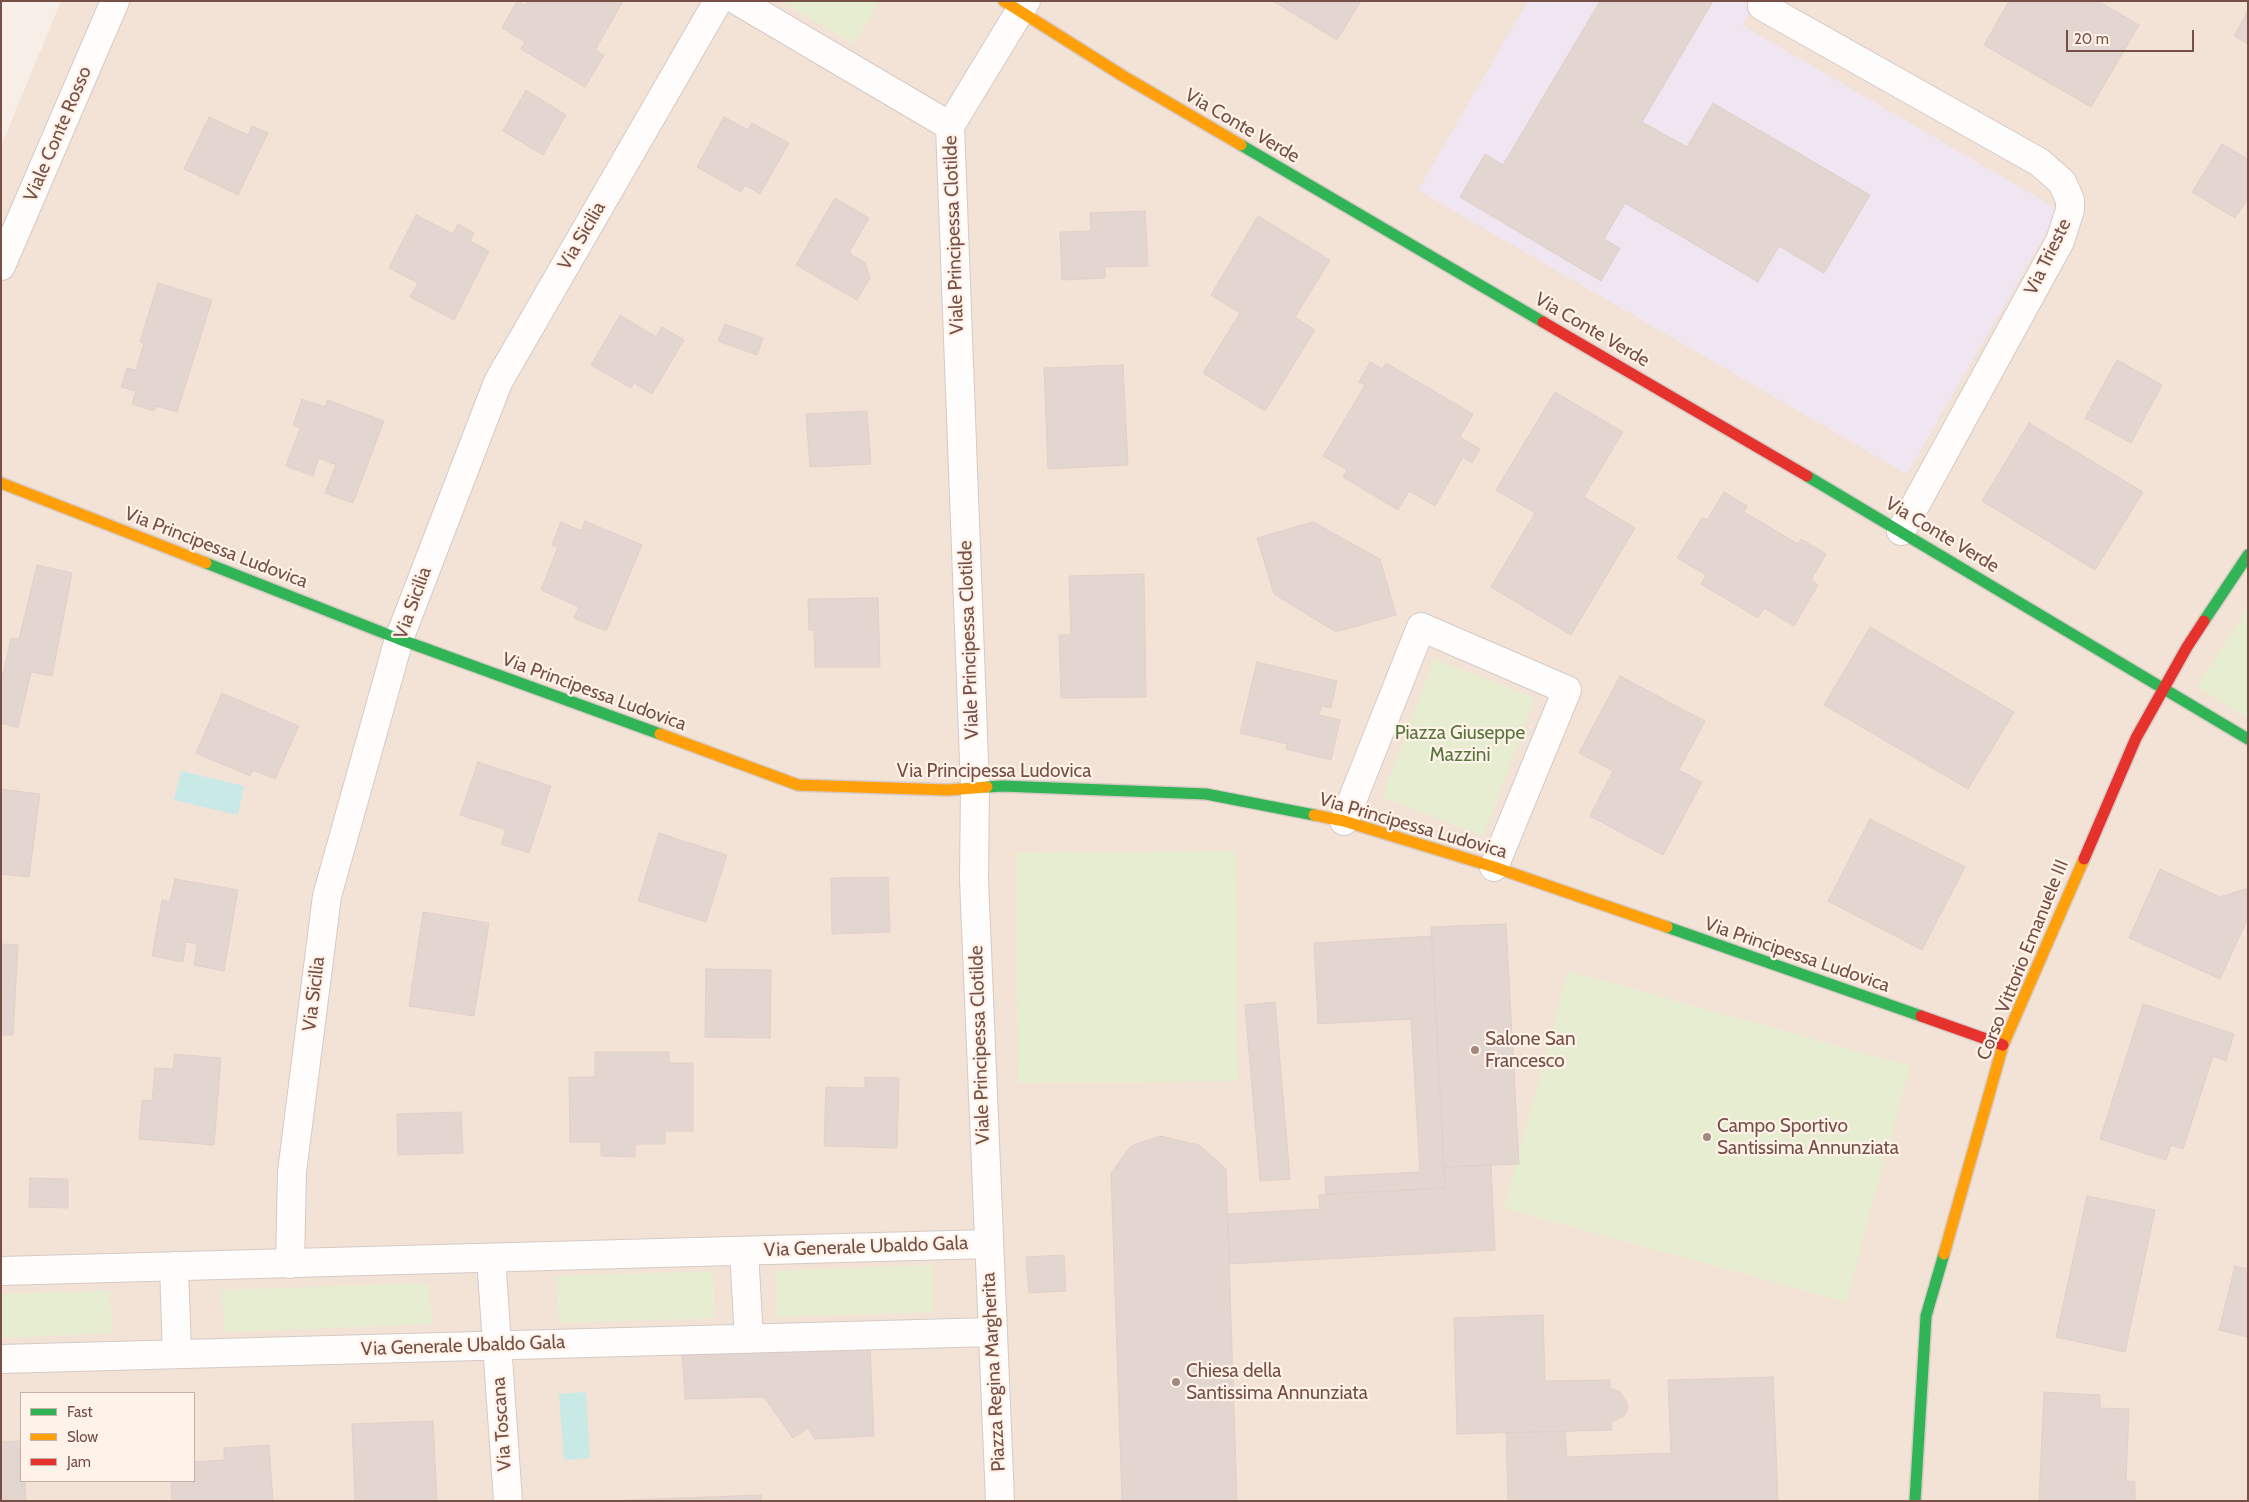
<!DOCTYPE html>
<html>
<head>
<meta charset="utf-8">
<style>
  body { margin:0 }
  #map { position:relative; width:2249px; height:1502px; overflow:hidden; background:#f7efe7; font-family:Cabin,sans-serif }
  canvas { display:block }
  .frame { position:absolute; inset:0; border:2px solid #765047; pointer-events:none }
  .legend { position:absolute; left:20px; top:1392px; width:175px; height:90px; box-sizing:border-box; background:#fff2e8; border:1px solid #c8b1a8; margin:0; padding:6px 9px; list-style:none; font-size:15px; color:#765047 }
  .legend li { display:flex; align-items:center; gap:10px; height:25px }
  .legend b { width:25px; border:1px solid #c8b1a8 }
  .scale { position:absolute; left:2066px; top:30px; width:128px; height:22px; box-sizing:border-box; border:2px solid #765047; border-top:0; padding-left:6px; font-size:15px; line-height:18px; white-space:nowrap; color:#765047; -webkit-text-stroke:4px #fff2e8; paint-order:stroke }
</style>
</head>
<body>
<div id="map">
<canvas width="2249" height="1502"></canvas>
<div class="frame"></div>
<ul class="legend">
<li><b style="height:6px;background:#30b455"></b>Fast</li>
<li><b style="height:6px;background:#ff9f0a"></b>Slow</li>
<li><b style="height:6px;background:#e5322d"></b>Jam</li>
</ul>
<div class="scale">20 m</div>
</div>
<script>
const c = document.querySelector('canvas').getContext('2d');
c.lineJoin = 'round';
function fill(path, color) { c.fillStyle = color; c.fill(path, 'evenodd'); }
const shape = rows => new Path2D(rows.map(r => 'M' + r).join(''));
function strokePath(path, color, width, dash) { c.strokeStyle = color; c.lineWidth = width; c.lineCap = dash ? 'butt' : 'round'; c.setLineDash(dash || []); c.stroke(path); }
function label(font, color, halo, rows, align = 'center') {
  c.font = font + ' Cabin,sans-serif'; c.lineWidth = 4.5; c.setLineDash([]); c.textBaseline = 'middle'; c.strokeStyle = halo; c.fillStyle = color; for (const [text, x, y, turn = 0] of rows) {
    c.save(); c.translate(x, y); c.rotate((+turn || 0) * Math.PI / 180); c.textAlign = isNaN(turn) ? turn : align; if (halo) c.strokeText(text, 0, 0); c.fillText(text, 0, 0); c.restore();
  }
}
fill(shape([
  [61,1,2248,1,2248,1501,1,1501,1,146],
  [21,1393,194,1393,194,1481,21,1481]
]), '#f3e3d7');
fill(shape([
  [1528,1,1756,1,1742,25,2059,210,1907,474,1418,190]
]), '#f0e6f1');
fill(shape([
  [782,1,879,1,854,44],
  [2248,608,2248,718,2197,687],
  [1434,659,1535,698,1483,836,1382,797],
  [1235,851,1238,1081,1018,1083,1016,853],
  [1568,971,1910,1066,1846,1302,1504,1208],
  [932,1265,933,1312,777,1317,775,1271],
  [713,1271,715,1318,559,1323,557,1276],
  [429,1283,432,1324,224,1332,222,1290],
  [110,1291,112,1333,1,1338,1,1294]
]), '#e6edd1');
fill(shape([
  [181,771,244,786,238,815,174,800],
  [586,1392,590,1458,564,1460,559,1394]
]), '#c9e9e6');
const building = shape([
  [517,1,525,5,527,1,623,1,595,50,604,55,585,87,521,49,525,42,502,28,517,1],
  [1273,1,1361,1,1337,40,1273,1],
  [1600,1,1713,1,1642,122,1687,147,1713,103,1870,195,1824,273,1779,246,1758,282,1625,203,1604,239,1620,248,1601,281,1460,197,1485,154,1503,165,1600,1],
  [2009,1,2098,1,2139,25,2091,107,1984,45,2009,1],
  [2248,11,2248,44,2234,36,2248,11],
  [526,90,566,115,543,155,503,131,526,90],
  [209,117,248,135,252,126,268,133,238,195,184,169,209,117],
  [724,117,748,130,752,123,789,143,760,194,745,185,741,192,697,167,724,117],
  [2222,144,2248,159,2248,199,2235,218,2192,192,2222,144],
  [835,198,869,218,849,253,865,263,870,278,857,300,796,265,835,198],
  [1145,211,1148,266,1105,267,1105,278,1062,280,1060,232,1091,231,1090,213,1145,211],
  [416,215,453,234,458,224,474,233,470,241,489,251,454,320,410,297,418,283,389,268,416,215],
  [1258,216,1330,260,1295,317,1315,330,1265,411,1203,373,1240,313,1211,295,1258,216],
  [158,283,212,300,177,412,156,406,154,411,132,404,136,391,121,387,127,368,136,370,144,343,140,342,158,283],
  [620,315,656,337,662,327,684,340,652,394,634,383,631,388,591,365,620,315],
  [725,324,763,338,757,355,718,341,725,324],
  [2117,360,2162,385,2131,443,2085,418,2117,360],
  [1370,362,1382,369,1386,363,1473,414,1460,437,1480,449,1472,463,1463,457,1435,506,1409,491,1398,510,1343,477,1347,470,1323,456,1365,385,1359,382,1370,362],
  [1123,365,1128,465,1048,469,1044,368,1123,365],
  [1555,392,1623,432,1584,497,1635,528,1571,635,1491,587,1535,513,1496,490,1555,392],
  [302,399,325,407,328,400,384,421,353,503,325,493,336,465,319,458,313,476,286,466,300,428,293,425,302,399],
  [867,411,871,464,810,467,806,414,867,411],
  [2029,423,2143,492,2095,570,1982,501,2029,423],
  [1724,492,1747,506,1744,512,1798,544,1801,539,1826,554,1811,580,1818,585,1794,626,1764,608,1758,618,1701,584,1706,575,1677,558,1702,518,1707,520,1724,492],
  [585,521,642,545,606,631,574,618,579,607,541,590,558,547,552,545,561,522,581,531,585,521],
  [1313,522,1380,559,1396,615,1336,632,1274,594,1257,538,1313,522],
  [37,565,72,573,52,676,31,672,18,728,1,723,1,683,11,638,19,639,37,565],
  [1144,574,1146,697,1061,698,1059,635,1071,635,1069,576,1144,574],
  [878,598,880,667,815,667,814,630,809,630,808,599,878,598],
  [1870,627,2014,712,1968,789,1824,705,1870,627],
  [1257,662,1337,681,1331,708,1321,706,1319,715,1340,720,1331,760,1286,749,1287,744,1240,733,1257,662],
  [1620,676,1705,721,1679,770,1702,782,1663,855,1590,816,1613,771,1579,753,1620,676],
  [222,693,299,726,275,779,253,770,250,776,196,753,222,693],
  [478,762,551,786,529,853,501,844,506,830,460,815,478,762],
  [1,789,40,794,29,877,1,874,1,789],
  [1870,819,1965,867,1922,950,1828,901,1870,819],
  [659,833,727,855,706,922,638,901,659,833],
  [2160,869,2220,897,2248,888,2248,918,2220,979,2129,938,2160,869],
  [888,877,890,932,832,934,831,878,888,877],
  [175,879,238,890,224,971,194,965,197,944,186,942,183,962,152,956,162,900,170,902,175,879],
  [423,912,489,923,474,1016,409,1006,423,912],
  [1506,924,1519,1164,1444,1167,1431,927,1506,924],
  [1432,936,1445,1188,1326,1194,1325,1177,1420,1172,1411,1019,1318,1024,1314,943,1432,936],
  [1,944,18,945,13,1035,1,1035,1,944],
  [706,969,771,970,770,1038,705,1037,706,969],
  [1275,1002,1290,1179,1260,1181,1245,1005,1275,1002],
  [2143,1004,2234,1034,2226,1061,2213,1056,2183,1149,2171,1145,2166,1160,2100,1139,2143,1004],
  [595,1052,669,1052,669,1063,693,1063,693,1131,665,1131,665,1144,635,1144,635,1157,601,1156,601,1142,570,1142,569,1077,595,1077,595,1052],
  [175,1054,221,1058,214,1145,139,1139,142,1100,152,1101,155,1068,173,1069,175,1054],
  [865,1077,899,1078,897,1148,824,1146,826,1087,865,1088,865,1077],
  [461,1112,463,1153,398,1155,397,1114,461,1112],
  [1160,1136,1199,1145,1226,1169,1237,1501,1122,1501,1111,1173,1131,1146,1160,1136],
  [1491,1165,1495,1250,1230,1264,1227,1214,1320,1209,1319,1195,1445,1188,1444,1167,1491,1165],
  [30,1178,68,1179,68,1208,29,1207,30,1178],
  [2087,1196,2155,1210,2125,1352,2056,1337,2087,1196],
  [1064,1255,1066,1291,1029,1293,1026,1257,1064,1255],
  [2235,1266,2248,1269,2248,1337,2219,1330,2235,1266],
  [1543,1315,1545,1381,1610,1380,1610,1388,1620,1392,1627,1403,1627,1411,1624,1416,1611,1422,1612,1430,1457,1434,1454,1318,1543,1315],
  [870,1345,874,1436,815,1439,808,1428,793,1438,764,1397,685,1399,682,1352,870,1345],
  [1773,1377,1778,1501,1508,1501,1506,1433,1565,1431,1567,1457,1671,1453,1668,1380,1773,1377],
  [2044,1392,2100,1395,2100,1408,2129,1409,2126,1481,2135,1481,2135,1501,2039,1501,2044,1392],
  [433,1421,437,1501,355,1501,352,1424,433,1421],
  [21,1441,21,1481,25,1481,26,1501,1,1501,1,1442,21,1441],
  [269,1445,273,1501,172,1501,171,1481,194,1481,194,1462,224,1460,224,1448,269,1445],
  [761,1495,761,1501,601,1501,761,1495]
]);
fill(building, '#e3d5cf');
strokePath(building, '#e0d0c9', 1);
const street = shape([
  [738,1,950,126],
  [1762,6,2039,162,2062,182,2070,200,2070,210,2060,241,1901,531],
  [950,126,975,787,974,879,1000,1501],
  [950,126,1026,1],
  [1,266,115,1],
  [1344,821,1421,627,1567,690,1494,867],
  [744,1251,749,1339],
  [491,1258,508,1501],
  [290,1264,292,1172,327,896,399,639,498,382,718,1],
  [174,1266,177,1354],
  [1,1271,988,1244],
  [1,1359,992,1332]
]);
const fast = shape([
  [1241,145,1543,322],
  [1807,476,2248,739],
  [206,563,399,639,660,734],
  [2204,621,2248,555],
  [987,787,1002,786,1206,794,1314,815],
  [1667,927,1921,1016],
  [1915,1501,1926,1316,1944,1254]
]);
const slow = shape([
  [1004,1,1123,76,1241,145],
  [1,483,206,563],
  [660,734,798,785,948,790,987,787],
  [1314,815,1344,821,1494,867,1667,927],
  [1944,1254,2003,1045,2084,859]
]);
const jam = shape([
  [1543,322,1807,476],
  [2084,859,2136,738,2187,647,2204,621],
  [1921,1016,2003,1045]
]);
strokePath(street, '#d6cac5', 30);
strokePath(fast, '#d6cac4', 14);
strokePath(slow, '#d6cac4', 14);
strokePath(jam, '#d6cac4', 14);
strokePath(street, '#fefdfb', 28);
strokePath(fast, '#30b455', 11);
strokePath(slow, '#ff9f0a', 11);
strokePath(jam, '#e5322d', 11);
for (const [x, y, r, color] of [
  [1475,1050,5,"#a3887f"],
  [1707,1137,5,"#a3887f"],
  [1176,1382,5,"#a3887f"]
]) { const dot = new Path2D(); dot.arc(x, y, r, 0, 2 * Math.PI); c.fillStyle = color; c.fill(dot); strokePath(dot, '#fff2e8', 2); }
label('19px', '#765047', '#fff2e8', [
  ["Via Conte Verde",1242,126,30],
  ["Viale Conte Rosso",58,134,-67],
  ["Viale Principessa Clotilde",954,235,-92],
  ["Via Sicilia",582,236,-60],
  ["Via Trieste",2048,257,-64],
  ["Via Conte Verde",1592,330,30],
  ["Via Conte Verde",1942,535,31],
  ["Via Principessa Ludovica",216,548,21],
  ["Via Sicilia",413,603,-70],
  ["Viale Principessa Clotilde",969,640,-92],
  ["Via Principessa Ludovica",594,692,20],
  ["Via Principessa Ludovica",994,771],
  ["Via Principessa Ludovica",1413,826,16],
  ["Via Principessa Ludovica",1797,955,19],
  ["Corso Vittorio Emanuele III",2023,960,-68],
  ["Via Sicilia",314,994,-83],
  ["Viale Principessa Clotilde",980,1045,-92],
  ["Via Generale Ubaldo Gala",866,1247,-2],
  ["Via Generale Ubaldo Gala",463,1346,-2],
  ["Piazza Regina Margherita",994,1372,-93],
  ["Via Toscana",502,1424,-94]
]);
label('19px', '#57763c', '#fff2e8', [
  ["Piazza Giuseppe",1460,733],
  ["Mazzini",1460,755]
]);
label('19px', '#765047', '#fff2e8', [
  ["Salone San",1485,1039],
  ["Francesco",1485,1061],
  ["Campo Sportivo",1717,1126],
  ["Santissima Annunziata",1717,1148],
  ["Chiesa della",1186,1371],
  ["Santissima Annunziata",1186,1393]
], 'left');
</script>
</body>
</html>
